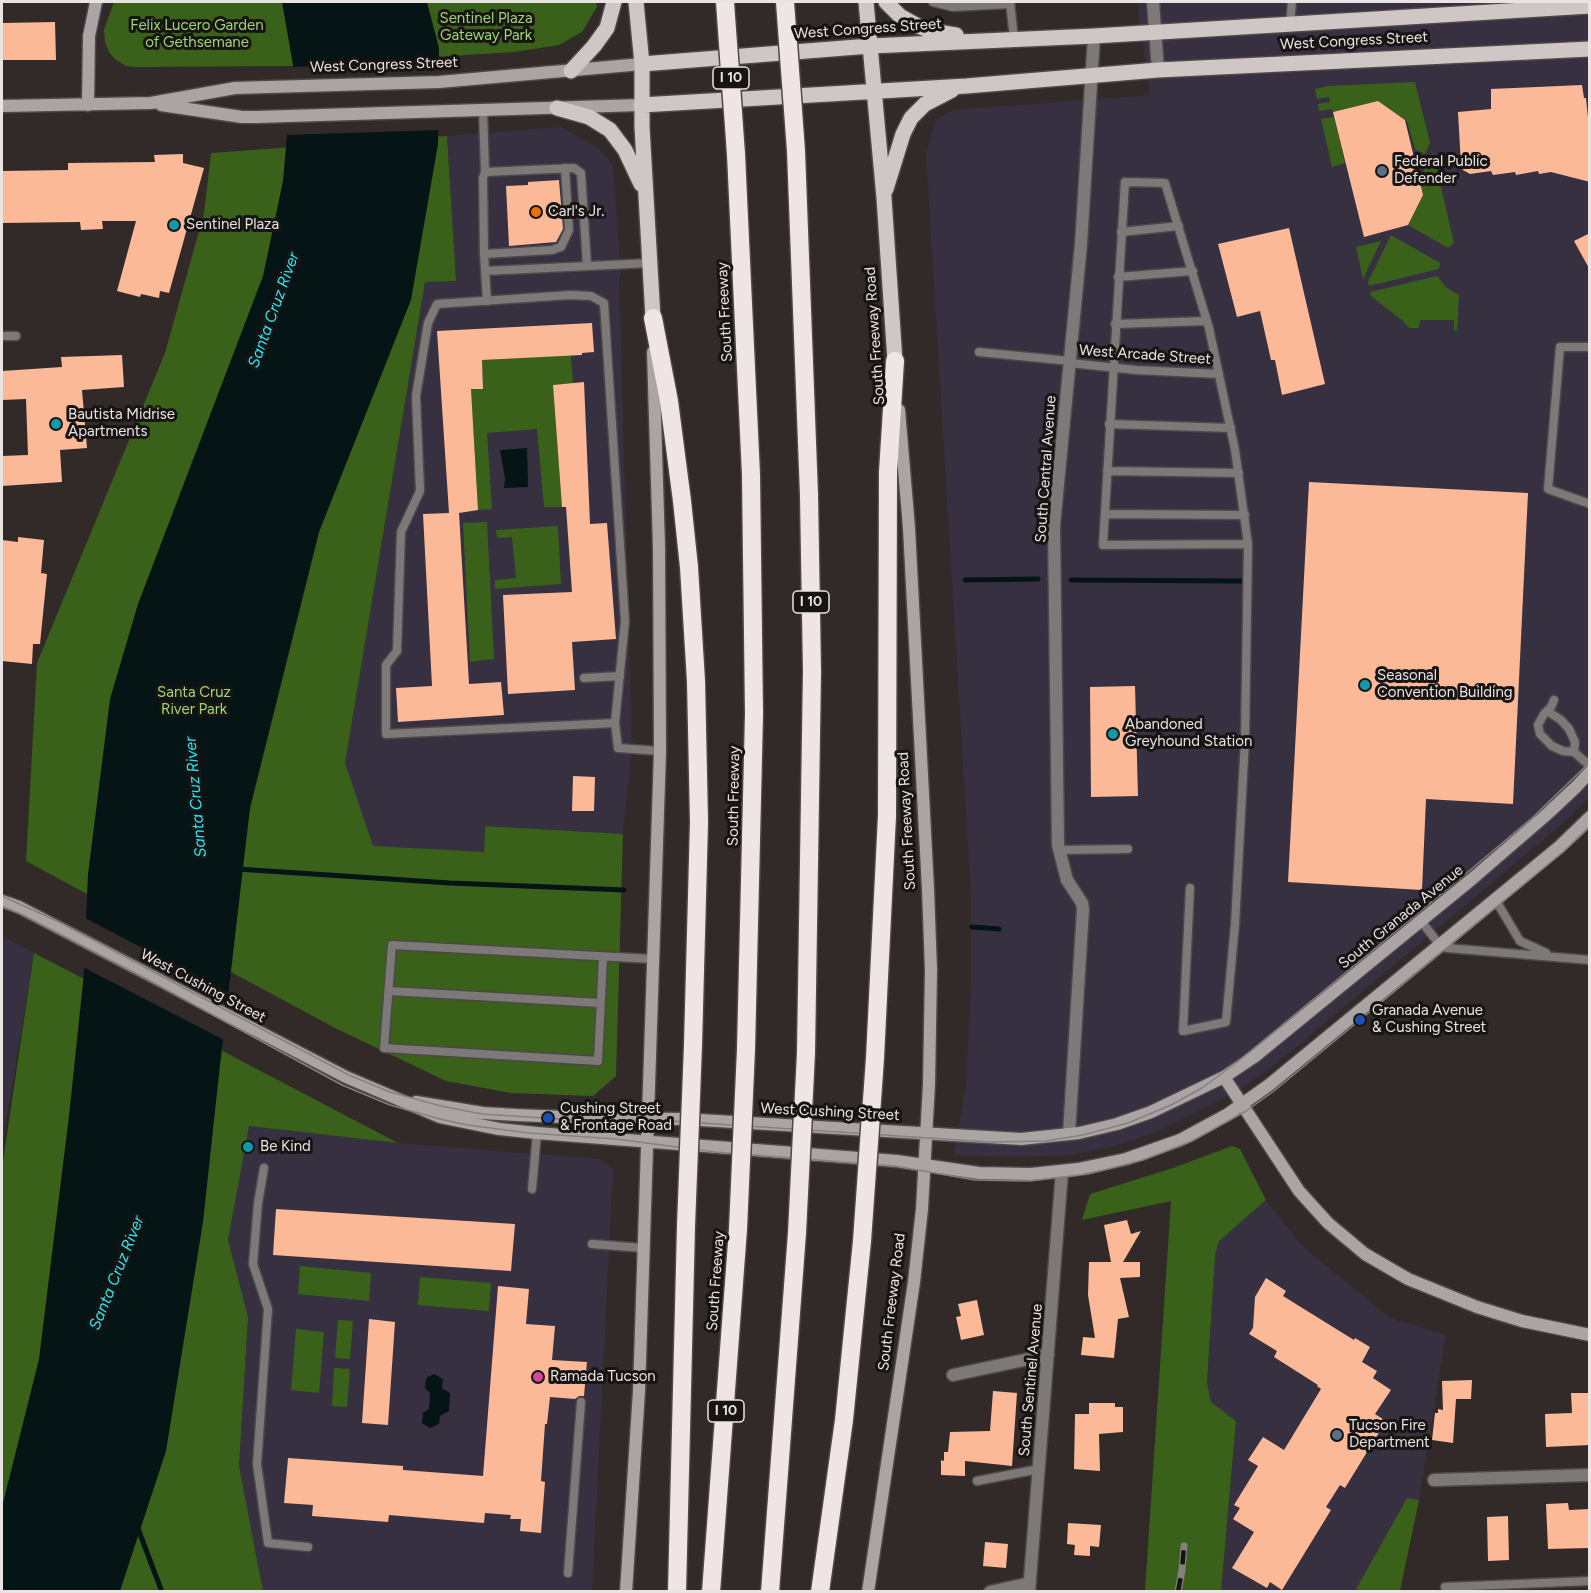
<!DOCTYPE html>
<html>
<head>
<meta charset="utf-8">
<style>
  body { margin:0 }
  #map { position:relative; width:1591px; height:1593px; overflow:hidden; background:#312a28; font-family:Figtree,sans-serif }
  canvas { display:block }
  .frame { position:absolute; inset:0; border:3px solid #e9e4e2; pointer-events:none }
</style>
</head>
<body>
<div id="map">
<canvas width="1591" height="1593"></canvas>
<div class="frame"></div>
</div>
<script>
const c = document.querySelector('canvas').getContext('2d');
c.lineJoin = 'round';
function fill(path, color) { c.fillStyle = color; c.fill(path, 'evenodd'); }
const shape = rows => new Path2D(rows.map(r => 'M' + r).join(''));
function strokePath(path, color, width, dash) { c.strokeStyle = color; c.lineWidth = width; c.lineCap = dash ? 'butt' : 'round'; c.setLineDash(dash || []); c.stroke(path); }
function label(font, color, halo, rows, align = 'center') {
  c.font = font + ' Figtree,sans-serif'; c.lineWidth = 6; c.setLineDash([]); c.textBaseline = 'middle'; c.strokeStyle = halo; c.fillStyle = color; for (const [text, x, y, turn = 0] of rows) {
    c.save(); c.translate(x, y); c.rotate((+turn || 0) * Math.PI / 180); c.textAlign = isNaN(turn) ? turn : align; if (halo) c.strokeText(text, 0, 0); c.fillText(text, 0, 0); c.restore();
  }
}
fill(shape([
  [1137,2,1589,2,1589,797,1568,819,1294,1049,1264,1073,1234,1093,1156,1132,1114,1146,1070,1155,1017,1157,954,1155,966,1085,971,985,971,894,926,153,935,121,953,110,1150,95],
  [560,127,597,147,613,165,621,276,619,276,632,746,623,834,485,826,484,858,370,847,345,763,425,282,456,281,447,136],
  [2,936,34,953,2,1147],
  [249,1126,398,1143,600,1159,613,1170,592,1591,263,1591,239,1466,248,1317,228,1240],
  [1266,1200,1302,1246,1390,1318,1446,1335,1419,1500,1407,1498,1355,1591,1221,1591,1236,1421,1211,1402,1207,1383,1215,1255,1219,1241]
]), '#363041');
fill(shape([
  [114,2,596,2,597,7,582,32,559,45,514,52,289,66,137,67,126,66,116,60,109,52,105,42,104,30],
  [1415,82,1430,143,1425,154,1415,149,1407,121,1378,101,1333,112,1332,109,1319,111,1318,104,1330,102,1329,97,1317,99,1315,89,1328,86],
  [1334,117,1345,163,1332,167,1321,119],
  [447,136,456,281,425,282,345,763,373,846,484,852,485,826,623,834,616,1076,593,1096,511,1093,446,1081,335,1028,138,922,213,1046,398,1143,249,1126,228,1240,248,1317,239,1466,263,1591,2,1592,2,1168,34,953,92,983,100,901,26,861,37,663,165,353,204,213,211,153],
  [1433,153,1454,243,1448,248,1408,225,1423,195,1419,179],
  [1391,235,1440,263,1439,269,1369,286,1368,282],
  [1381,241,1363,279,1356,247],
  [1437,276,1447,288,1459,295,1457,331,1454,330,1454,320,1420,320,1419,328,1409,328,1403,321,1371,296,1370,292],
  [571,355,573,383,553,385,562,507,544,507,537,429,487,433,492,509,478,510,471,389,483,389,482,360],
  [487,522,494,659,470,662,463,523],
  [558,526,561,584,495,589,495,580,516,578,512,537,497,538,496,530],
  [1232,1146,1240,1149,1266,1200,1219,1241,1215,1255,1207,1383,1211,1402,1236,1421,1221,1591,1145,1591,1171,1201,1082,1220,1090,1194,1173,1168],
  [300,1266,371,1273,369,1301,298,1294],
  [420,1277,491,1283,489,1311,418,1305],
  [338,1320,353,1321,350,1359,335,1358],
  [296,1329,324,1332,319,1393,291,1390],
  [334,1368,350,1369,347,1407,332,1406],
  [1407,1498,1419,1500,1400,1591,1355,1591]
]), '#3a611a');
fill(shape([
  [282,2,427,2,439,48,438,144,411,300,319,532,250,808,220,1065,203,1222,166,1451,120,1591,2,1592,2,1507,39,1359,69,1116,84,973,88,874,110,699,138,604,263,276,283,181,293,65],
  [527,448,528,487,504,488,505,478,500,450],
  [434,1374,443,1379,442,1388,450,1393,449,1411,440,1416,439,1424,430,1428,422,1423,423,1413,429,1409,430,1393,425,1388,426,1378]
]), '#051415');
fill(shape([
  [442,62,442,130,284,135,290,67],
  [83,917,231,994,226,1041,81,966]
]), '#312a28');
strokePath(shape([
  [965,580,1038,579],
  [1071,580,1242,581],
  [237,869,450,883,624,890],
  [972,927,999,929],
  [137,1526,162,1592]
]), '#051415', 5);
fill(shape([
  [55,22,56,60,2,60,2,23],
  [1582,85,1584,98,1586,98,1590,137,1590,182,1551,172,1539,174,1538,171,1516,175,1515,172,1493,175,1491,171,1470,174,1463,170,1461,165,1458,112,1491,109,1491,89],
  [1378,101,1405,120,1423,195,1408,225,1364,237,1333,112],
  [183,154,183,163,204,168,169,293,160,291,159,298,141,294,140,297,117,291,136,221,102,221,103,229,81,230,80,222,2,223,2,171,68,170,68,163,155,162,154,155],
  [559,180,563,229,556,242,509,246,506,186,528,185,528,182],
  [1289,228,1325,384,1282,395,1275,360,1271,360,1260,311,1237,317,1218,244],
  [1590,233,1590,270,1574,241],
  [592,323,594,352,582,353,582,355,482,360,483,389,471,389,478,510,459,513,469,684,501,682,504,715,398,722,396,688,432,686,423,514,449,513,437,331],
  [122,355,124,387,82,390,87,448,60,450,62,482,2,486,2,456,28,455,26,399,2,400,2,371,62,367,61,357],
  [584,382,590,524,607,523,616,639,572,642,575,690,508,694,503,595,572,592,566,507,562,507,553,385],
  [1309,482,1528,493,1513,804,1426,799,1422,890,1288,882],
  [18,537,44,540,41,573,47,574,40,644,33,644,32,664,2,661,2,540,18,542],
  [1135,686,1138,796,1091,797,1090,687],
  [573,776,595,777,594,811,572,811],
  [276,1209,515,1224,511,1271,273,1255],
  [1127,1220,1131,1234,1141,1231,1123,1262,1140,1262,1140,1277,1120,1278,1129,1317,1118,1319,1114,1358,1081,1355,1083,1337,1095,1338,1088,1295,1089,1262,1111,1262,1104,1225],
  [1266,1278,1286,1291,1283,1296,1354,1340,1355,1338,1370,1347,1362,1362,1377,1371,1373,1378,1391,1390,1375,1414,1386,1421,1345,1488,1340,1485,1326,1507,1331,1510,1282,1590,1270,1582,1267,1588,1232,1568,1254,1532,1233,1519,1240,1508,1234,1505,1258,1466,1248,1460,1263,1437,1284,1450,1321,1389,1317,1386,1318,1385,1274,1357,1277,1351,1249,1334,1253,1328,1255,1297],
  [498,1286,529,1289,526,1324,555,1326,552,1360,587,1362,584,1396,579,1396,575,1399,550,1397,547,1424,545,1424,541,1481,545,1482,541,1533,520,1531,521,1519,510,1519,511,1515,485,1513,484,1523,389,1515,388,1522,312,1516,313,1505,284,1503,288,1458,403,1466,403,1470,483,1476],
  [977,1300,984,1335,961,1340,956,1317,961,1316,958,1304],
  [369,1319,395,1322,388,1425,362,1423],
  [1472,1380,1471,1399,1456,1399,1453,1443,1432,1440,1435,1413,1438,1413,1438,1409,1443,1410,1442,1381],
  [993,1391,1017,1393,1012,1466,965,1461,965,1476,941,1475,941,1460,944,1461,944,1452,948,1452,950,1432,990,1431],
  [1571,1393,1590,1393,1590,1445,1546,1447,1545,1414,1572,1413],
  [1089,1403,1115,1403,1115,1407,1123,1407,1123,1432,1099,1434,1100,1471,1074,1469,1075,1414,1089,1414],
  [1568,1503,1569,1510,1590,1509,1590,1548,1548,1549,1546,1504],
  [1508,1516,1509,1560,1488,1561,1487,1517],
  [1068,1523,1101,1525,1099,1547,1090,1546,1090,1556,1074,1555,1075,1545,1067,1544],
  [985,1542,1008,1544,1006,1568,983,1566]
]), '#fcb998');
const lane = shape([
  [933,2,953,7,1010,4],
  [1010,2,1014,39],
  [1290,23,1292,2],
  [483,110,485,172,483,178,484,254,487,301],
  [485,172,574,168,581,173,587,265],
  [1125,182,1165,183,1209,328,1235,450,1248,544,1103,545,1125,182],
  [1121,232,1179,226],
  [484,254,552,250,561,247,569,230,565,168],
  [485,271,650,263],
  [1118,277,1193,271],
  [1115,324,1207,321],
  [2,336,16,336],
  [1590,347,1560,347,1548,489,1590,504],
  [979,352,1070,361],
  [1070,363,1136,370,1219,374],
  [1109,424,1231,428],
  [1107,471,1239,473],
  [1105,514,1245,515],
  [584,678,620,676],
  [1554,700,1551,707,1544,714,1538,725,1540,734,1552,746,1563,751,1574,752,1590,766],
  [1547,711,1561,720,1569,729,1575,742,1574,752],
  [615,723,386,734,386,665,397,651,401,532,420,491,416,396,428,323,437,304,570,295,591,296,604,303,625,621,615,723,618,748,660,751],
  [1059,850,1128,849],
  [1190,888,1183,1031,1226,1022,1235,924,1245,740,1248,544],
  [1495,899,1520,941,1546,953],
  [1421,921,1439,944,1447,948,1590,960],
  [603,957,598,1061,384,1048,392,945,653,959],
  [389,991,600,1003],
  [264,1168,258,1203,253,1264,268,1309,257,1464,268,1543,308,1547],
  [532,1189,537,1133],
  [592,1244,643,1248],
  [977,1481,1039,1469],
  [568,1573,581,1402],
  [1445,1587,1590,1581]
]);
const street = shape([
  [1153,2,1158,70],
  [1069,1134,1083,909,1082,903,1067,880,1058,845,1054,526,1081,244,1094,36],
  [953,1375,1048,1355],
  [1434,1480,1590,1475],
  [990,1592,1030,1583],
  [1029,1592,1062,1171]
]);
const secondary = shape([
  [88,105,89,36,96,2],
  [161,105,242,117,257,117,641,105],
  [2,106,151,103,235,88,439,82,642,64],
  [2,901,19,907,346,1077,440,1117,499,1129,537,1133,897,1161,979,1173,1031,1174,1078,1169,1126,1159,1180,1140,1228,1114,1269,1085,1559,847,1590,817],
  [1224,1077,1299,1191,1328,1223,1365,1254,1408,1279,1477,1307,1522,1321,1590,1335],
  [416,1102,483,1113,516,1115,590,1118,683,1119,1021,1139,1079,1133,1117,1124,1151,1112,1224,1077,1254,1057,1472,879,1545,816,1576,787,1590,772],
  [626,1592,639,1391,660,751,659,547,653,352],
  [868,1592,914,1282,922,1209,929,1084,931,970,928,889,909,528,899,410]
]);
const primary = shape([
  [636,2,642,64,642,127,653,318],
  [866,2,884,198,895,361],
  [886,2,900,16,918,26,931,31,956,35],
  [642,64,870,46,1094,36,1590,6],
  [571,71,594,46,607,28,614,2],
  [641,105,966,86,1158,70,1590,49],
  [557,108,589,117,610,130,625,150,641,184],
  [886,189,903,134,911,118,925,104,952,90]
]);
const highway = shape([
  [796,151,809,495,812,671,806,1053],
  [736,154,751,475,754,714,746,1049],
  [653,318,669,401,682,501,689,567,696,681,699,822,693,1045],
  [875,1058,887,816,888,472,895,361],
  [677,1592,686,1226],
  [711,1592,738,1229],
  [770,1592,797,1233],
  [820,1592,844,1420,862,1241]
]);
strokePath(lane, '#4e4846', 11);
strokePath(street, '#4e4846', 15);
strokePath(secondary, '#4e4846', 15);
strokePath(primary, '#4e4846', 18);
strokePath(highway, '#4e4846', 21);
strokePath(lane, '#7d7979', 8);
strokePath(street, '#7d7979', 12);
strokePath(secondary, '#aba4a5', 12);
strokePath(primary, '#cfc6c6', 15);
strokePath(highway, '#efe5e5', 18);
strokePath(shape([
  [2,896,57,921,349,1075,390,1092,441,1106,482,1114,590,1121,671,1121,989,1142,1046,1141,1083,1135,1128,1123,1171,1105,1202,1088,1236,1063,1469,871,1532,818,1590,762],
  [2,906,23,915,143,977,342,1085,390,1105,440,1119,467,1125,529,1133,616,1139,715,1152,895,1166,975,1180,1029,1181,1088,1174,1143,1160,1192,1141,1246,1111,1274,1091,1447,948,1563,852,1590,827]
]), '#86807e', 1.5);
const rail = shape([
  [1178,1592,1182,1570,1184,1546]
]);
strokePath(rail, '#86807e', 7);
strokePath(rail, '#171413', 4.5, [14]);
const highwayBridge = shape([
  [725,2,736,154],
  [785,2,796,151],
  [686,1226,693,1045],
  [738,1229,746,1049],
  [797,1233,806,1053],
  [862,1241,875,1058]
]);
strokePath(highwayBridge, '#4e4846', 21, []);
strokePath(highwayBridge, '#efe5e5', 18);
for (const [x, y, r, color] of [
  [1382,171,6,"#5c6f8a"],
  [536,212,6,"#e8710a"],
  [174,225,6,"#0f9aa8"],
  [56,424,6,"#0f9aa8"],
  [1365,685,6,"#0f9aa8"],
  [1113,734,6,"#0f9aa8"],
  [1360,1020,6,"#1a4fb4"],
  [548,1118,6,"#1a4fb4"],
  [248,1147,6,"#0f9aa8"],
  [538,1377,6,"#d1479c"],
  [1337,1435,6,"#5c6f8a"]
]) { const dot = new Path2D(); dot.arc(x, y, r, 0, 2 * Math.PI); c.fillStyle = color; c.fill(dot); strokePath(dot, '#171413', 2); }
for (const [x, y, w] of [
  [731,78,36],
  [811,602,36],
  [726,1411,36]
]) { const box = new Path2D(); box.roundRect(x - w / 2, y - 11, w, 22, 4.5); c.fillStyle = '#171413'; c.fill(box); strokePath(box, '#e9e4e2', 1.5); }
label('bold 14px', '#e9e4e2', null, [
  ["I 10",731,78],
  ["I 10",811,602],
  ["I 10",726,1411]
]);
label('15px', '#9dd774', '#171413', [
  ["Sentinel Plaza",486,19],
  ["Gateway Park",486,36],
  ["Felix Lucero Garden",197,26],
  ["of Gethsemane",197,43],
  ["Santa Cruz",194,693],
  ["River Park",194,710]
]);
label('15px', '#e9e4e2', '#171413', [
  ["West Congress Street",868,29,-4],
  ["West Congress Street",1354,41,-3],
  ["West Congress Street",384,65,-2],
  ["South Freeway",725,312,-93],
  ["South Freeway Road",875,336,-94],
  ["West Arcade Street",1145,355,4],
  ["South Central Avenue",1046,469,-86],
  ["South Freeway",734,796,-89],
  ["South Freeway Road",907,821,-93],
  ["South Granada Avenue",1401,917,-39],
  ["West Cushing Street",203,986,28],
  ["West Cushing Street",830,1112,3],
  ["South Freeway",716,1281,-86],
  ["South Freeway Road",892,1302,-83],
  ["South Sentinel Avenue",1031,1380,-85]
]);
label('15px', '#e9e4e2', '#171413', [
  ["Federal Public",1394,162],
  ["Defender",1394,179],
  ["Carl's Jr.",548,212],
  ["Sentinel Plaza",186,225],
  ["Bautista Midrise",68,415],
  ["Apartments",68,432],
  ["Seasonal",1377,676],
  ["Convention Building",1377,693],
  ["Abandoned",1125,725],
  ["Greyhound Station",1125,742],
  ["Granada Avenue",1372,1011],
  ["& Cushing Street",1372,1028],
  ["Cushing Street",560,1109],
  ["& Frontage Road",560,1126],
  ["Be Kind",260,1147],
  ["Ramada Tucson",550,1377],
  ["Tucson Fire",1349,1426],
  ["Department",1349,1443]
], 'left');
label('italic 16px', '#1cecf5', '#171413', [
  ["Santa Cruz River",274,310,-70],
  ["Santa Cruz River",196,797,-95],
  ["Santa Cruz River",117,1273,-68]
]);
</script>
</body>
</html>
